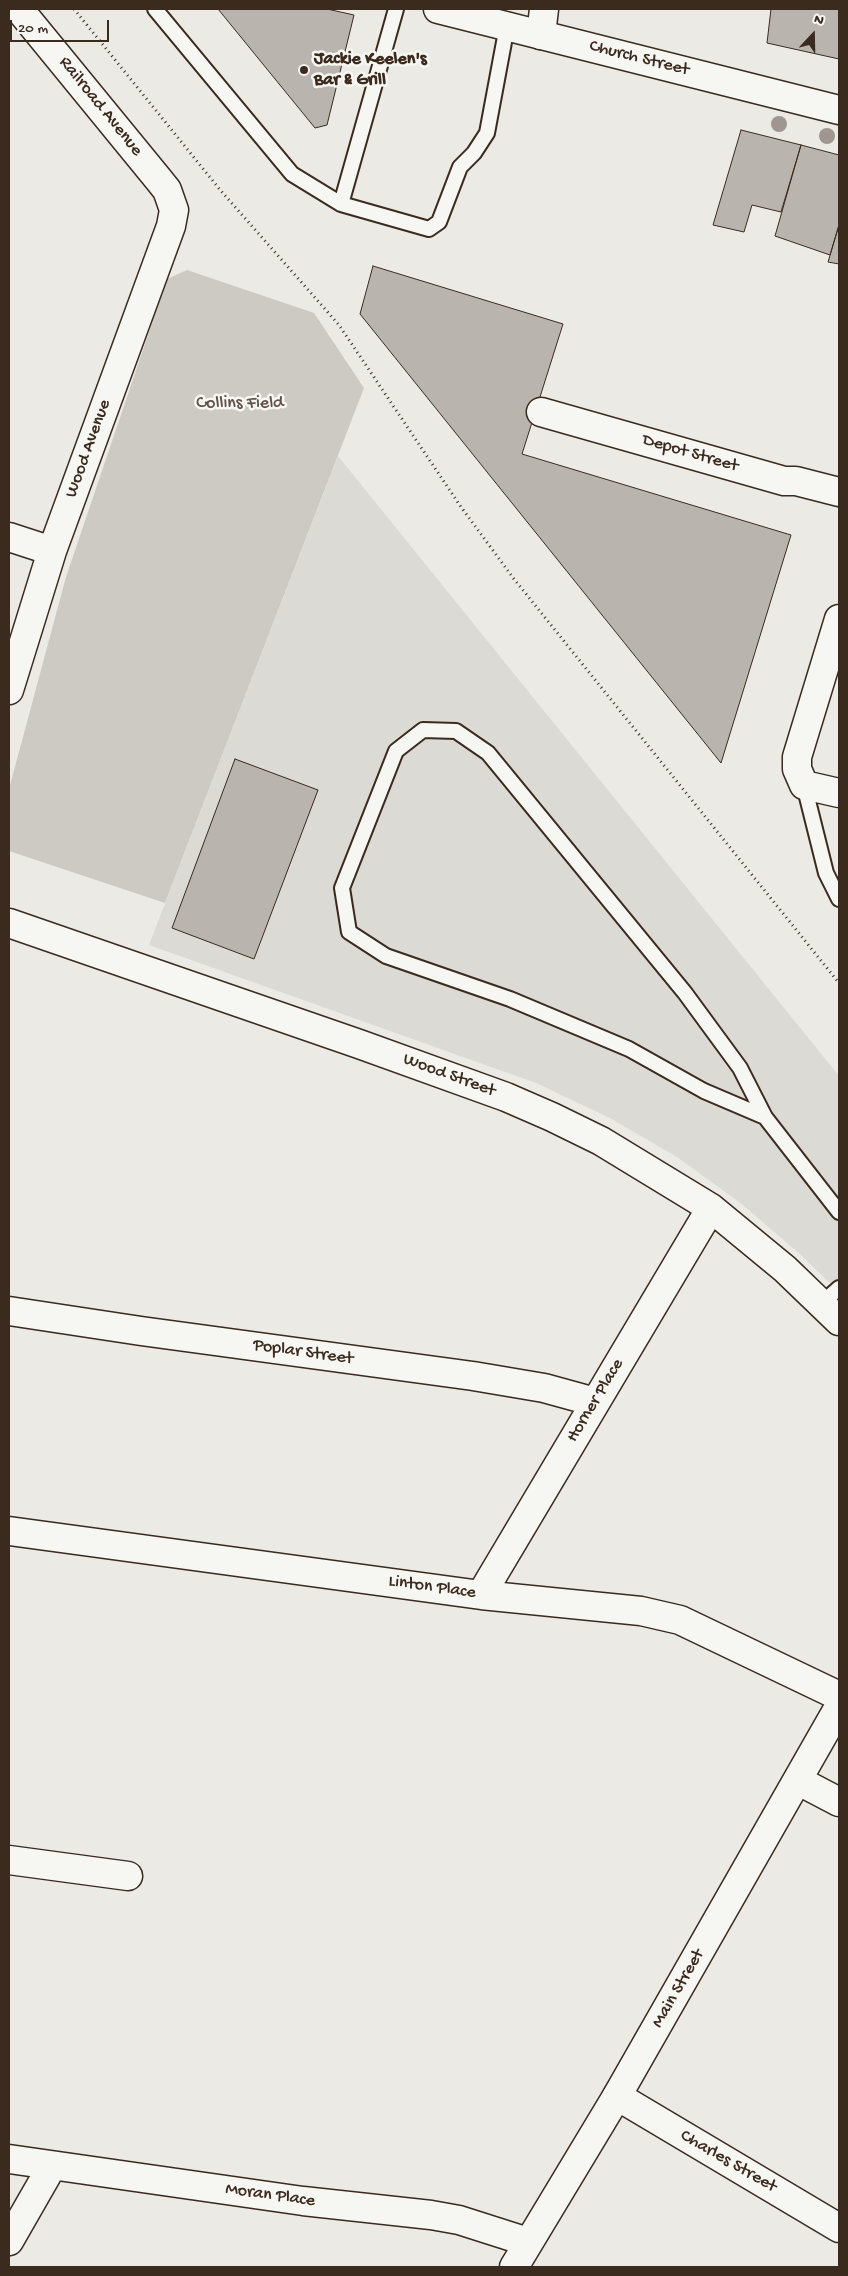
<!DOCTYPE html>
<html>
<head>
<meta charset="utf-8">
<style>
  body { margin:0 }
  #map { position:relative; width:848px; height:2276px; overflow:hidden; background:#ebeae5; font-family:"Gochi Hand",sans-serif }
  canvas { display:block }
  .frame { position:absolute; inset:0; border:10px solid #3b2a1e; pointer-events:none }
  .north { position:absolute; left:788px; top:10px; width:50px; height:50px; -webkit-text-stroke:4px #f6f6f2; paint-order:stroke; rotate:21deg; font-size:14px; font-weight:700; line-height:20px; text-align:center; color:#3b2a1e }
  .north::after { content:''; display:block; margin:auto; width:18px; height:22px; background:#3b2a1e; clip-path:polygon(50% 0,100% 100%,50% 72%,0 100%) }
  .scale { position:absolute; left:10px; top:20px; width:99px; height:22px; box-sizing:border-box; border:2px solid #3b2a1e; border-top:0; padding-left:6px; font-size:15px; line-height:18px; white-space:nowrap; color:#3b2a1e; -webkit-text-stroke:4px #f6f6f2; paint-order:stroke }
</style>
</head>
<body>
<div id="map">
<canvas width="848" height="2276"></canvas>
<div class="frame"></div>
<div class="north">N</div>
<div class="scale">20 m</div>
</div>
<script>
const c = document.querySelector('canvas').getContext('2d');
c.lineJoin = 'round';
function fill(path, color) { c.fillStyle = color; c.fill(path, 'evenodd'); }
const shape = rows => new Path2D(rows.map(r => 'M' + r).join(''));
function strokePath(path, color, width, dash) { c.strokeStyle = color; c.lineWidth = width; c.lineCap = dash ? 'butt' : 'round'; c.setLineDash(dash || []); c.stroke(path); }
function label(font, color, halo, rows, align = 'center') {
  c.font = font + ' "Gochi Hand",sans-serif'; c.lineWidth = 5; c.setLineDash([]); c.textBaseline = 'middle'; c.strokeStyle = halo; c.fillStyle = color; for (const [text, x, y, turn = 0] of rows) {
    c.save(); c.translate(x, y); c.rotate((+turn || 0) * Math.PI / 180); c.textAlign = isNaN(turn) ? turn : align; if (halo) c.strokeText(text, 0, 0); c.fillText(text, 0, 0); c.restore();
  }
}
fill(shape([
  [338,456,839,1076,839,1292,802,1256,743,1205,677,1157,610,1118,536,1083,149,945]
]), '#dcdad4');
fill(shape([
  [187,270,314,313,364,388,165,903,9,851,9,789,66,577,167,279]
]), '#cdcac4');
const building = shape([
  [218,9,327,9,354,15,327,125,315,128,218,9],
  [771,9,839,9,839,59,767,43,771,9],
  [741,130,801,145,781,212,752,205,744,232,713,225,741,130],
  [801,145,839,155,839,225,830,255,775,236,801,145],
  [839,225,839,264,828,262,839,225],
  [373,266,563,324,522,454,791,535,721,763,360,314,373,266],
  [235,759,318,790,254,959,172,928,235,759]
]);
fill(building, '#bab4ae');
strokePath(building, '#3b2a1e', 1);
const service = shape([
  [155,9,292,174,341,204,396,9],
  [341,204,429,229,439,222,460,167,474,153,487,133,507,26],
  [804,785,826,873,839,899],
  [765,1117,704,1091,629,1049,510,999,386,956,349,932,342,888,396,751,423,730,456,731,488,753,685,993,740,1068,765,1117,839,1212],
  [822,1303,839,1288]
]);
const minor = shape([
  [541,35,544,9],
  [541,412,784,481,796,481,839,492],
  [9,537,52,551],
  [839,619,797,757,797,769,804,785,839,793],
  [9,690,52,551,171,226,174,210,167,190,159,180,19,9],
  [9,923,359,1044,506,1097,552,1117,601,1141,711,1208,785,1269,839,1321],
  [9,1311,141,1331,473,1376,544,1388,595,1402],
  [9,1531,481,1595,641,1611,680,1620,839,1696],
  [481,1595,711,1208],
  [799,1781,839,1802],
  [9,1860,128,1876],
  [617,2096,839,2228],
  [9,2159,303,2201,431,2215,459,2220,528,2242],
  [9,2241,52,2166]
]);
const tertiary = shape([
  [438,9,839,110],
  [514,2267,617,2096,839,1707]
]);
strokePath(service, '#3b2a1e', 18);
strokePath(minor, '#3b2a1e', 31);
strokePath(tertiary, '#3b2a1e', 31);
strokePath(shape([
  [74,9,221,191,339,325,461,507,514,579,839,983]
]), '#3b2a1e', 3, [1, 4]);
strokePath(service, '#f6f6f2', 14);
strokePath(minor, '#f6f6f2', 28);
strokePath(tertiary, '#f6f6f2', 28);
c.fillStyle = '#9f968f';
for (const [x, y] of [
  [779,124],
  [827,136]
]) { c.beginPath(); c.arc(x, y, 8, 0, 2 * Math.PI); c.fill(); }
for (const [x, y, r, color] of [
  [304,70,5,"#3b2a1e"]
]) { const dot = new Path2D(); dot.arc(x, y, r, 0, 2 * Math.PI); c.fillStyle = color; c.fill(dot); strokePath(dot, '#f6f6f2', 2); }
label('18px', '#3b2a1e', '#f6f6f2', [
  ["Church Street",639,59,14],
  ["Railroad Avenue",100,107,51],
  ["Wood Avenue",89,449,-70],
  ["Depot Street",690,454,16],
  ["Wood Street",449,1076,20],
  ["Poplar Street",303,1353,8],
  ["Horner Place",596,1401,-59],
  ["Linton Place",432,1588,8],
  ["Main Street",679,1989,-60],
  ["Charles Street",728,2162,30],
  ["Moran Place",270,2196,8]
]);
label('bold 18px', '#3b2a1e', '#f6f6f2', [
  ["Jackie Keelen's",314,60],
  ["Bar & Grill",314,81]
], 'left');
label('18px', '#605248', '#f6f6f2', [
  ["Collins Field",240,404]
]);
</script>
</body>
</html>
